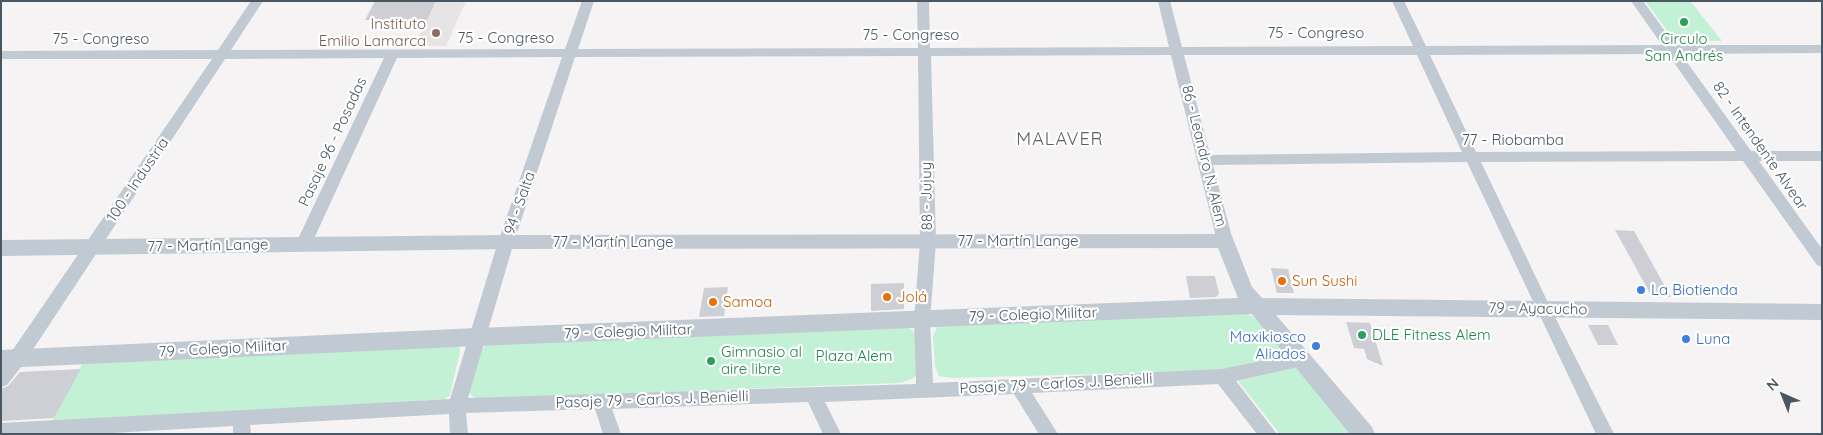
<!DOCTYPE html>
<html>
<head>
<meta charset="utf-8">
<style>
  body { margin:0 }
  #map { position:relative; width:1823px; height:435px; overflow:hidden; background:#f5f3f3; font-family:Quicksand,sans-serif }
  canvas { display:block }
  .frame { position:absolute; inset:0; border:2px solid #4a5661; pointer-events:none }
  .north { position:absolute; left:1758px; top:370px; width:50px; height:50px; -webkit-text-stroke:4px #fff; paint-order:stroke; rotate:316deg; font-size:14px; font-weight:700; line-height:20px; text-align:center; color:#4a5661 }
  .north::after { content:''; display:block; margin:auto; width:18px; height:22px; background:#4a5661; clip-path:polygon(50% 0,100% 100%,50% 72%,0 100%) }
</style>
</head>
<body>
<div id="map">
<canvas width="1823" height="435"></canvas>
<div class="frame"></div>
<div class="north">N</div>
</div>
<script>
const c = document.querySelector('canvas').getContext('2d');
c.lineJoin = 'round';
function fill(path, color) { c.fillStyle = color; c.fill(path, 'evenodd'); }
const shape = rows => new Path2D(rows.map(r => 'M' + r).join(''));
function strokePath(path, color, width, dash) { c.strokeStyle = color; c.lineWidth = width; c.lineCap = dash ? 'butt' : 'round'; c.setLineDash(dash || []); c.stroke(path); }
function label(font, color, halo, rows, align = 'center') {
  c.font = font + ' Quicksand,sans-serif'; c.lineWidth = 4.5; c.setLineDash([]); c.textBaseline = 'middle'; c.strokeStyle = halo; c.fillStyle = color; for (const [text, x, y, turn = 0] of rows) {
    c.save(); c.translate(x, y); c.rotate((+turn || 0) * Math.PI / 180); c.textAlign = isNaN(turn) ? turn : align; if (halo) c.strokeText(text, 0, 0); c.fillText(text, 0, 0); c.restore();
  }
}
fill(shape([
  [436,1,466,1,446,46,414,46]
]), '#e6e4e5');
fill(shape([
  [1646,2,1691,2,1722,41,1675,41],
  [1245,313,1255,317,1286,352,1282,357,1236,367,1211,371,952,378,939,376,935,366,933,336,937,327],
  [904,326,912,330,917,337,918,374,912,379,900,383,475,399,469,392,482,350,487,343],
  [459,345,460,351,450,395,445,399,51,423,84,360],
  [1296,367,1352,434,1280,434,1238,381]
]), '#c3f1d5');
fill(shape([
  [375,1,436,1,427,20,365,20],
  [1615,230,1634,231,1671,297,1652,297],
  [1271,268,1288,269,1294,293,1277,293],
  [1186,276,1215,276,1219,294,1216,297,1190,298],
  [904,283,904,309,871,311,871,284],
  [728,287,724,316,699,317,704,288],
  [1346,322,1370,323,1383,366,1367,359,1364,349,1354,348],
  [1588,325,1608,325,1618,345,1598,345],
  [81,369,54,418,1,421,1,389,8,386,20,372]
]), '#cdcfd5');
fill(shape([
  [251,1,263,1,231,50,565,49,582,1,594,1,578,49,918,48,917,1,929,1,930,48,1169,47,1158,1,1170,1,1182,47,1413,46,1392,1,1404,1,1426,46,1662,45,1631,1,1643,1,1675,45,1822,45,1822,53,1681,54,1751,151,1822,151,1822,161,1759,161,1822,249,1822,267,1817,265,1743,161,1481,162,1551,309,1614,434,1596,434,1467,162,1213,165,1233,241,1230,245,1225,247,1220,245,1217,241,1171,55,931,56,936,242,930,320,933,383,1222,369,1301,353,1307,355,1309,360,1307,365,1236,381,1277,434,1257,434,1218,384,1032,393,1058,434,1039,434,1014,394,825,402,841,434,823,434,808,402,612,409,621,434,603,434,595,409,466,413,468,434,450,434,449,414,250,425,251,434,233,434,233,426,95,434,1,434,1,423,450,399,498,242,562,57,397,58,312,243,309,247,304,249,299,247,296,243,384,58,225,59,24,363,7,385,1,387,1,367,212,59,1,59,1,51,218,50,251,1],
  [1668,54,1736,151,1476,152,1430,55,1668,54],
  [1184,55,1417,55,1462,152,1210,155,1184,55],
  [918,56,920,242,914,320,916,384,468,398,514,242,575,57,918,56]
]), '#c1cad2');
fill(shape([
  [1225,234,1232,236,1252,287,1262,298,1822,304,1822,320,1276,315,1372,427,1375,434,1350,434,1252,314,477,346,1,368,1,350,477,328,1238,298,1218,248,506,249,1,256,1,240,506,235,1225,234]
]), '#c1cad2');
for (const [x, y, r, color] of [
  [1684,22,5,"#2e9e5b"],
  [436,33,5,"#8d6e63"],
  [1282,281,5,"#e8710a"],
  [1641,290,5,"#3f7fe0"],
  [887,297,5,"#e8710a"],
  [713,302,5,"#e8710a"],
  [1362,335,5,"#2e9e5b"],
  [1686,339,5,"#3f7fe0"],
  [1316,346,5,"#3f7fe0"],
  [711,361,5,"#2e9e5b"]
]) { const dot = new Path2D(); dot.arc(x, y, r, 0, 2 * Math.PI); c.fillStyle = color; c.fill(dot); strokePath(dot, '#fff', 2); }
label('15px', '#785e54', '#fff', [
  ["Instituto",426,24],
  ["Emilio Lamarca",426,41]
], 'right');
label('15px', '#4a5661', '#fff', [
  ["75 - Congreso",1316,33],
  ["75 - Congreso",911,35],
  ["75 - Congreso",506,38],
  ["75 - Congreso",101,39],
  ["77 - Riobamba",1513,140],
  ["Pasaje 96 - Posadas",333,142,-65],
  ["82 - Intendente Alvear",1760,146,55],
  ["86 - Leandro N. Alem",1204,156,76],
  ["100 - Industria",138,180,-56],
  ["88 - Jujuy",927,196,-91],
  ["94 - Salta",520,203,-71],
  ["77 - Martín Lange",1018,241],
  ["77 - Martín Lange",613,242],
  ["77 - Martín Lange",208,246,-1],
  ["79 - Ayacucho",1538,309,1],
  ["79 - Colegio Militar",1033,315,-2],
  ["79 - Colegio Militar",628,332,-2],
  ["79 - Colegio Militar",223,349,-3],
  ["Pasaje 79 - Carlos J. Benielli",1056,384,-3],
  ["Pasaje 79 - Carlos J. Benielli",652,400,-2]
]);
label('15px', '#27864d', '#fff', [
  ["Circulo",1684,39,"center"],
  ["San Andrés",1684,56,"center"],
  ["DLE Fitness Alem",1372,335],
  ["Gimnasio al",721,352],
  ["aire libre",721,369]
], 'left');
label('15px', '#c56008', '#fff', [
  ["Sun Sushi",1292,281],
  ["Jolá",897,297],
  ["Samoa",723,302]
], 'left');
label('15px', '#366cbe', '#fff', [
  ["La Biotienda",1651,290],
  ["Maxikiosco",1306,337,"right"],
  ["Aliados",1306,354,"right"],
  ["Luna",1696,339]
], 'left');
label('15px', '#17864f', '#fff', [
  ["Plaza Alem",854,356]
]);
c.letterSpacing = '1px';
label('18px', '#5f6368', '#fff', [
  ["MALAVER",1060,140]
]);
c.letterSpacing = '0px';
</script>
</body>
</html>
